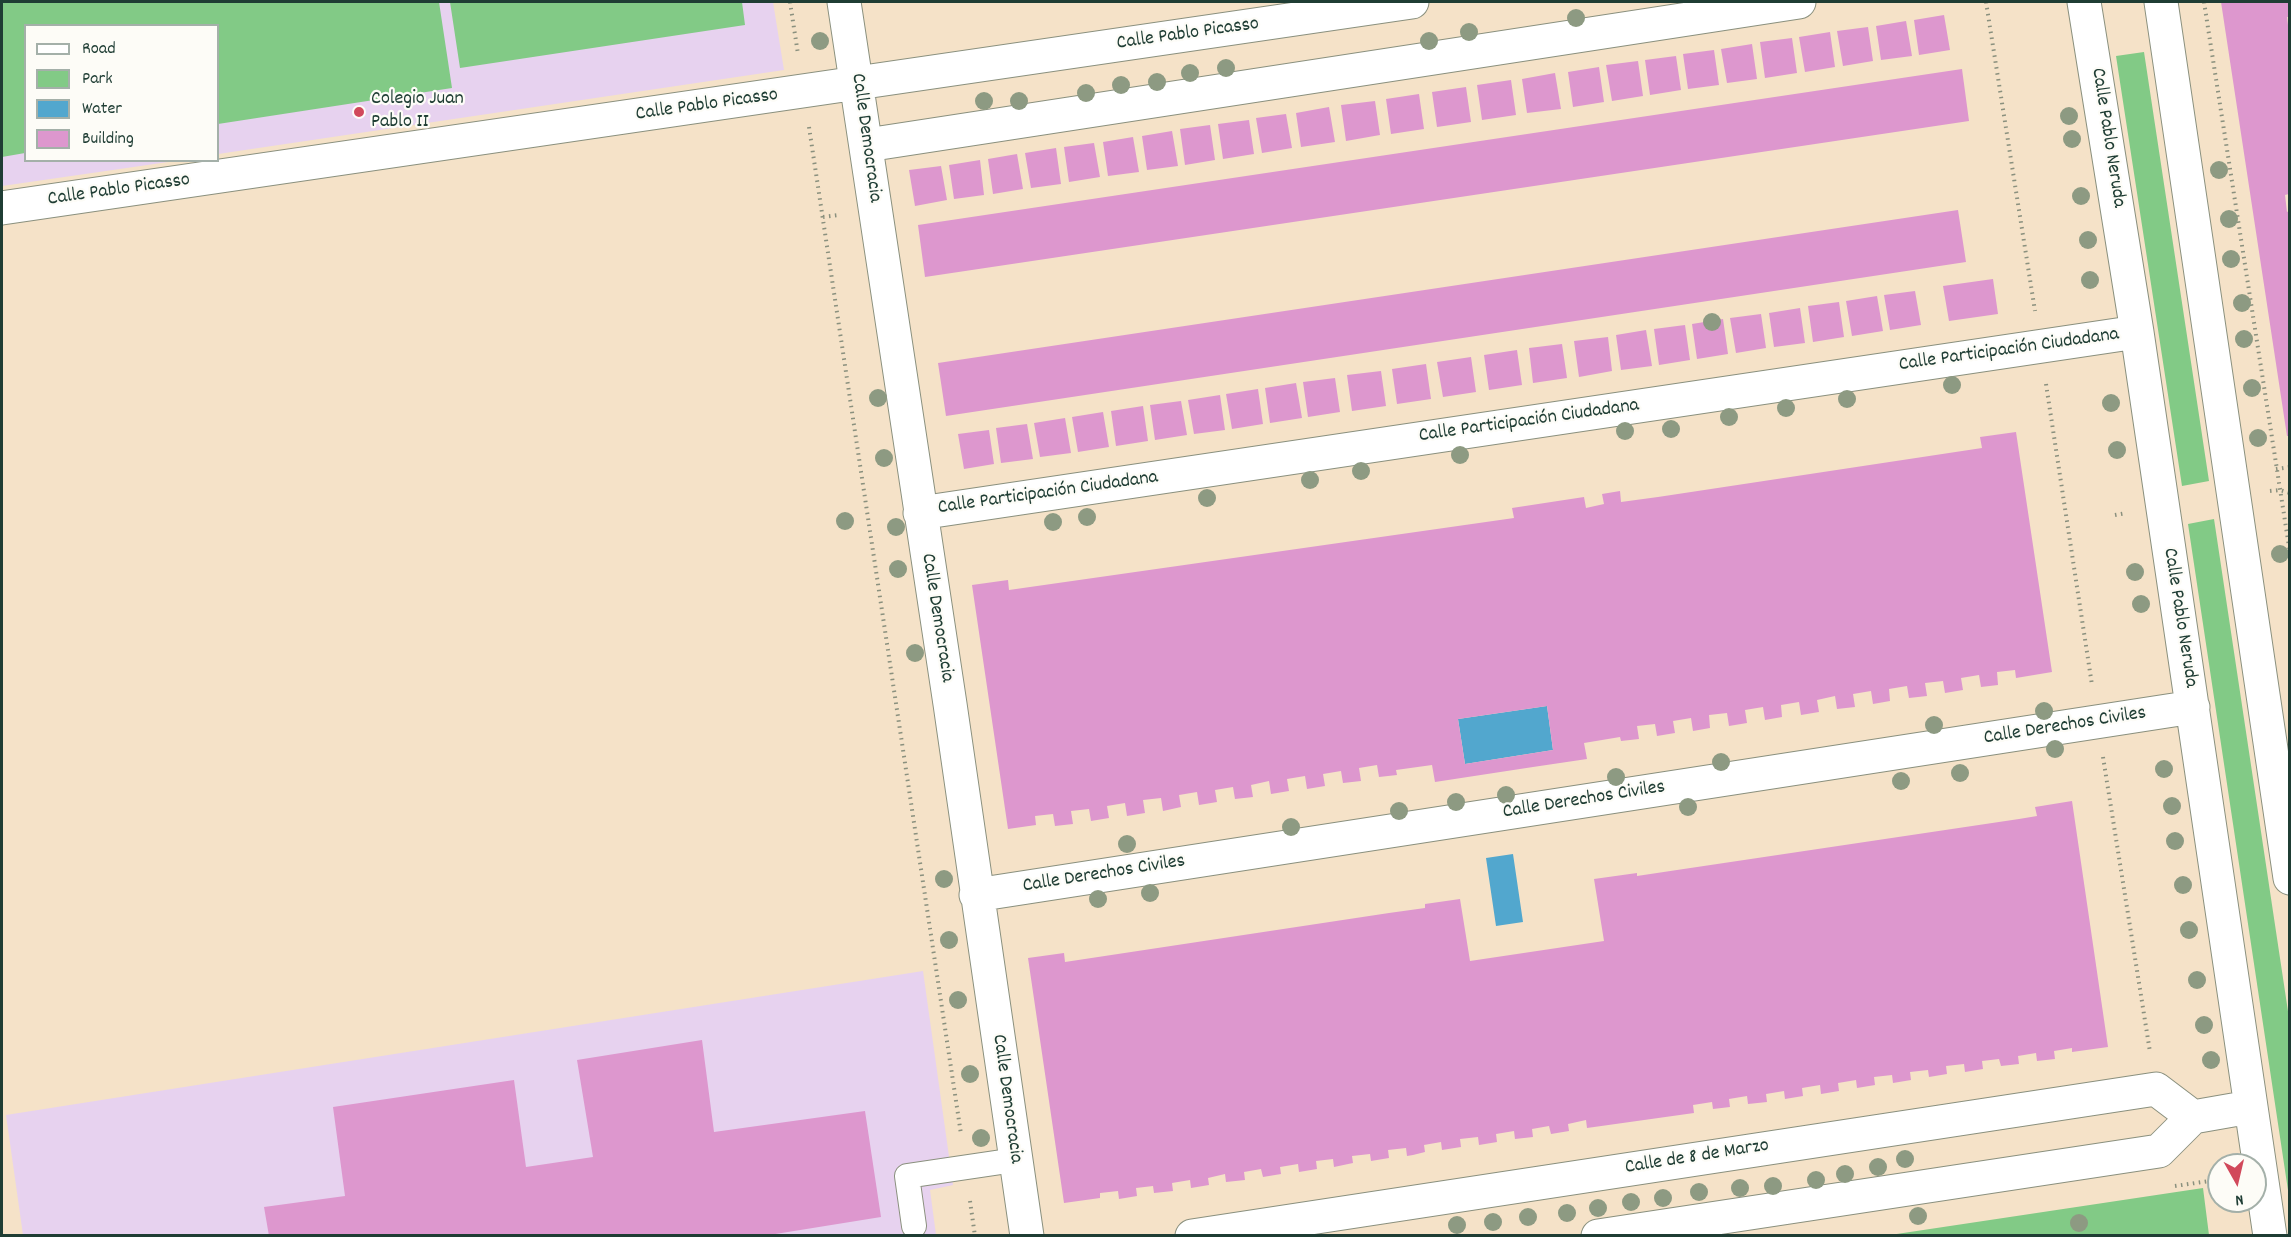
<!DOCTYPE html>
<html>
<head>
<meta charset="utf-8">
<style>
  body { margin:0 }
  #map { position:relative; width:2291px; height:1237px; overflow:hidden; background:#f5e2c8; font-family:Dekko,sans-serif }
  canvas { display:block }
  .frame { position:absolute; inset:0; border:3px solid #1f3d34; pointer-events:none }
  .legend { position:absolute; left:24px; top:24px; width:195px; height:138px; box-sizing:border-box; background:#fdfcf7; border:2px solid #a4b0a9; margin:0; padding:8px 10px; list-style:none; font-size:18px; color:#1f3d34 }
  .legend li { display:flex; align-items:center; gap:12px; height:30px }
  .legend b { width:30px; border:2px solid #a4b0a9 }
  .north { position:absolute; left:2207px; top:1153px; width:60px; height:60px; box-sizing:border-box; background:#fdfcf7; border:2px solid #a4b0a9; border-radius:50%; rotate:172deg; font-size:16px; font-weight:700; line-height:24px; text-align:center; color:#1f3d34 }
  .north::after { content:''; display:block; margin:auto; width:21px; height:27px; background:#d1495b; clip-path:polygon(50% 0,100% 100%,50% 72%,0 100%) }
</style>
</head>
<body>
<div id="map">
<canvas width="2291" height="1237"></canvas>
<div class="frame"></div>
<ul class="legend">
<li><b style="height:8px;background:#fff"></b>Road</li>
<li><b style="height:16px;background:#82ca86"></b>Park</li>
<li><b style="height:16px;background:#52a7ce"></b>Water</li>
<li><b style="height:16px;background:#dd97ce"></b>Building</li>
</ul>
<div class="north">N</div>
</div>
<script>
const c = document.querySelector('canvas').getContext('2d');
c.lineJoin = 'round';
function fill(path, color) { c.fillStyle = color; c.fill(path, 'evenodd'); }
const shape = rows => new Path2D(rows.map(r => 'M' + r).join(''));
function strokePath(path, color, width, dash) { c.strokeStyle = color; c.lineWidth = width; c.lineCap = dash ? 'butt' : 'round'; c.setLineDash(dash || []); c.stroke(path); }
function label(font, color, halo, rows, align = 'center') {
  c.font = font + ' Dekko,sans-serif'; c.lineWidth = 4.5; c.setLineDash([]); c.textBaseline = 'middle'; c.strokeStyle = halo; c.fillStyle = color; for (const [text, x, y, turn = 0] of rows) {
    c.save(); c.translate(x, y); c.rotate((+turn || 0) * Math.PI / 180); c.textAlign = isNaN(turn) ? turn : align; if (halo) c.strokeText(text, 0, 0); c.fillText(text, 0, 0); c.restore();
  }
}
fill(shape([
  [2,2,773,2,784,70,218,154,218,26,26,26,26,160,175,161,2,186],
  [923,971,953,1185,930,1190,936,1235,23,1235,6,1115]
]), '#e7d2ef');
fill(shape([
  [2,2,439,2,452,88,218,124,218,26,26,26,25,153,2,157],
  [450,2,742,2,745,25,460,68],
  [2144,52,2209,481,2182,486,2116,56],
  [2214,519,2289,1018,2289,1197,2188,524],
  [2203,1188,2209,1235,1890,1235]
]), '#82ca86');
fill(shape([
  [1547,706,1553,750,1465,764,1458,719],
  [1513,854,1523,922,1496,926,1486,858]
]), '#52a7ce');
fill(shape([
  [2221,2,2289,2,2289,17,2287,17,2289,33,2289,194,2285,195,2287,212,2289,211,2289,436,2287,436],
  [1944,15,1950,50,1919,55,1914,20],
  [1906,21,1912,56,1881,60,1876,26],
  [1868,27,1873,61,1843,66,1837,31],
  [1830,32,1835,67,1805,72,1799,37],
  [1792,38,1797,73,1765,78,1760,42],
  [1752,44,1757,79,1727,83,1721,49],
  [1714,50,1719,85,1688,89,1683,54],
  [1676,56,1681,90,1650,95,1645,60],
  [1638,61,1643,96,1612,101,1606,65],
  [1599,67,1604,102,1573,107,1568,72],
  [1962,69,1969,121,925,277,918,225],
  [1555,73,1561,109,1527,113,1522,79],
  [1511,80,1516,115,1482,120,1477,85],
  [1466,87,1471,122,1437,127,1432,92],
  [1419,94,1424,129,1391,134,1386,99],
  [1375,101,1380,135,1346,141,1341,105],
  [1329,107,1335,142,1301,147,1296,113],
  [1286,114,1292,148,1262,153,1256,118],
  [1249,120,1254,154,1223,159,1218,124],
  [1210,125,1215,160,1185,165,1180,129],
  [1172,131,1178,166,1147,170,1142,136],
  [1133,137,1139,172,1108,176,1103,142],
  [1094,143,1100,177,1069,182,1064,147],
  [1056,148,1061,184,1031,188,1025,153],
  [1017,154,1023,189,993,194,988,159],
  [980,160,984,195,954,199,949,165],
  [941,166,947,200,915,206,909,170],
  [1958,210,1966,262,946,416,938,363],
  [1993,279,1998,314,1949,321,1943,286],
  [1915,291,1921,325,1890,330,1884,295],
  [1877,296,1883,331,1852,336,1846,301],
  [1839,302,1844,337,1813,342,1808,306],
  [1800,308,1805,343,1774,347,1769,313],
  [1761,314,1766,348,1736,353,1730,318],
  [1723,319,1728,354,1697,359,1692,324],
  [1685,325,1690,360,1659,365,1654,329],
  [1646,330,1652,366,1621,370,1616,335],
  [1608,337,1612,371,1579,377,1574,341],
  [1562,344,1567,378,1533,383,1529,348],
  [1517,350,1522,385,1489,390,1484,355],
  [1471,357,1476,392,1443,397,1437,362],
  [1426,364,1431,399,1397,404,1392,369],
  [1381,371,1386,406,1352,411,1347,375],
  [1335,378,1340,412,1308,417,1303,382],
  [1296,383,1302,418,1270,423,1265,388],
  [1258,389,1263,424,1232,429,1226,394],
  [1220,395,1225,430,1194,434,1188,400],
  [1181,401,1187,435,1155,440,1150,405],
  [1143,406,1148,441,1116,446,1111,411],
  [1103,412,1109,447,1078,452,1072,417],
  [1065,418,1071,453,1040,457,1034,423],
  [1027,424,1033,459,1001,463,996,428],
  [989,430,994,464,964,469,958,434],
  [2016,432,2052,672,2016,678,2015,670,1997,672,1998,685,1981,687,1979,675,1961,678,1963,690,1945,693,1943,681,1925,683,1927,696,1909,698,1907,686,1889,689,1890,701,1873,704,1871,691,1853,694,1855,707,1837,709,1835,696,1817,700,1819,712,1801,715,1799,702,1781,705,1782,717,1765,720,1763,707,1745,710,1747,723,1729,726,1727,713,1709,715,1710,728,1693,731,1691,718,1673,721,1675,733,1657,736,1655,724,1637,726,1639,739,1621,741,1620,737,1584,743,1587,759,1533,767,1435,782,1432,765,1396,770,1397,775,1379,777,1377,765,1359,768,1361,781,1343,783,1341,771,1323,774,1325,786,1307,789,1305,776,1287,779,1289,791,1271,794,1269,781,1251,785,1253,797,1235,799,1233,787,1215,790,1217,802,1199,805,1197,792,1179,795,1181,807,1163,811,1161,798,1143,800,1145,813,1127,816,1125,803,1107,806,1109,818,1091,821,1089,809,1071,811,1073,824,1055,826,1053,814,1035,816,1036,825,1008,829,972,585,1008,580,1009,590,1514,518,1512,508,1584,497,1586,508,1604,504,1602,494,1620,491,1621,502,1658,497,1982,448,1980,437],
  [1547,706,1553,750,1465,764,1458,719],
  [2072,801,2108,1047,2072,1052,2072,1048,2054,1051,2055,1059,2037,1061,2036,1053,2018,1056,2019,1064,2001,1066,1999,1059,1982,1061,1983,1069,1965,1072,1964,1064,1946,1066,1947,1074,1929,1077,1928,1070,1910,1072,1911,1080,1893,1083,1892,1075,1874,1077,1875,1085,1857,1088,1856,1080,1838,1083,1839,1091,1821,1094,1820,1085,1802,1088,1803,1096,1785,1099,1784,1091,1766,1094,1767,1102,1748,1104,1747,1096,1729,1099,1730,1107,1713,1109,1712,1102,1693,1105,1694,1113,1587,1128,1586,1120,1568,1124,1569,1131,1551,1134,1549,1126,1532,1129,1533,1137,1515,1139,1514,1131,1496,1134,1497,1142,1479,1145,1478,1137,1460,1139,1461,1147,1442,1150,1441,1142,1424,1145,1425,1152,1413,1155,1407,1156,1406,1148,1388,1150,1389,1158,1371,1161,1370,1154,1352,1156,1353,1163,1334,1167,1333,1159,1316,1161,1317,1169,1299,1172,1298,1164,1280,1167,1281,1174,1263,1177,1261,1169,1244,1172,1245,1180,1226,1182,1225,1174,1208,1178,1209,1185,1191,1188,1190,1180,1172,1183,1173,1191,1154,1193,1153,1186,1136,1188,1137,1196,1119,1199,1118,1191,1100,1193,1100,1198,1064,1203,1028,958,1064,953,1065,962,1389,913,1425,908,1425,904,1460,899,1470,961,1604,941,1594,879,1637,873,1637,876,1677,870,2019,819,2037,816,2035,807],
  [702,1040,714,1132,865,1111,881,1217,763,1236,269,1236,264,1207,345,1196,333,1107,514,1080,526,1167,593,1157,577,1060]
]), '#dd97ce');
const lane = shape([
  [914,1226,907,1176,1015,1160]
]);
const street = shape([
  [844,2,950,704,1027,1236],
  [2084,2,2137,332,2270,1236],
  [2161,2,2290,878],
  [867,145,1799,2],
  [2,208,1412,2],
  [920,513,2137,332],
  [976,895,2193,707],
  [2193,1117,2250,1107],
  [1192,1236,2156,1089,2193,1117,2159,1151,1598,1236]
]);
strokePath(lane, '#8a907e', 26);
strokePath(street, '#8a907e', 35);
strokePath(shape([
  [790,2,798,54],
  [1986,2,2035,311],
  [2204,2,2290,553],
  [809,127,961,1134],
  [823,217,839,215],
  [2046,384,2092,685],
  [2276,469,2290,467],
  [2270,491,2280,490,2290,493],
  [2115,515,2126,513],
  [2103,757,2150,1052],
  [2175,1186,2216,1180],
  [970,1201,975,1236]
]), '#8a907e', 4, [1.5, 4.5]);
strokePath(lane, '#fff', 24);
strokePath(street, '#fff', 33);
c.fillStyle = '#8d9a82';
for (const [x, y] of [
  [1576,18],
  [1469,32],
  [820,41],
  [1429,41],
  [1226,68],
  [1190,73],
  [1157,82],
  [1121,85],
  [1086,93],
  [984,101],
  [1019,101],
  [2069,116],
  [2072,139],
  [2219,170],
  [2081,196],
  [2229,219],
  [2088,240],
  [2231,259],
  [2090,280],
  [2242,303],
  [1712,322],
  [2244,339],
  [1952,385],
  [2252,388],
  [878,398],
  [1847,399],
  [2111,403],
  [1786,408],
  [1729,417],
  [1671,429],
  [1625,431],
  [2258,438],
  [2117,450],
  [1460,455],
  [884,458],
  [1361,471],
  [1310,480],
  [1207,498],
  [1087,517],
  [845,521],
  [1053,522],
  [896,527],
  [2280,554],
  [898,569],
  [2135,572],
  [2141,604],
  [915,653],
  [2044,711],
  [1934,725],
  [2055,749],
  [1721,762],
  [2164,769],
  [1960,773],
  [1616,777],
  [1901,781],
  [1506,795],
  [1456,802],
  [2172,806],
  [1688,807],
  [1399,811],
  [1291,827],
  [2175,841],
  [1127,844],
  [944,879],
  [2183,885],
  [1150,893],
  [1098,899],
  [2189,930],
  [949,940],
  [2197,980],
  [958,1000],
  [2204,1025],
  [2211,1060],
  [970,1074],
  [981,1138],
  [1905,1159],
  [1878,1167],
  [1845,1174],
  [1816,1180],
  [1773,1186],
  [1740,1188],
  [1699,1192],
  [1663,1198],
  [1631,1202],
  [1598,1208],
  [1567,1213],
  [1918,1216],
  [1528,1217],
  [1493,1222],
  [2079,1223],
  [1457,1225]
]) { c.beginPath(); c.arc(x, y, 9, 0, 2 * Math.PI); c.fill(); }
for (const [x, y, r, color] of [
  [359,112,6,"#d1495b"]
]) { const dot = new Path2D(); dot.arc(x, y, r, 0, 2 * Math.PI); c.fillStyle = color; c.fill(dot); strokePath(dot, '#fdfcf7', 2); }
label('20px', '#1f3d34', '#fdfcf7', [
  ["Calle Pablo Picasso",1188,35,-8],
  ["Calle Pablo Picasso",707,106,-8],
  ["Calle Democracia",865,138,82],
  ["Calle Pablo Neruda",2107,138,81],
  ["Calle Pablo Picasso",119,191,-8],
  ["Calle Participación Ciudadana",2009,351,-8],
  ["Calle Participación Ciudadana",1529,422,-8],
  ["Calle Participación Ciudadana",1048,494,-8],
  ["Calle Democracia",936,618,81],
  ["Calle Pablo Neruda",2179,618,81],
  ["Calle Derechos Civiles",2065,727,-9],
  ["Calle Derechos Civiles",1584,801,-9],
  ["Calle Derechos Civiles",1104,875,-9],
  ["Calle Democracia",1006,1099,82],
  ["Calle de 8 de Marzo",1697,1158,-9]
]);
label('20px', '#1f3d34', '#fdfcf7', [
  ["Colegio Juan",371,100],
  ["Pablo II",371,123]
], 'left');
</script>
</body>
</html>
